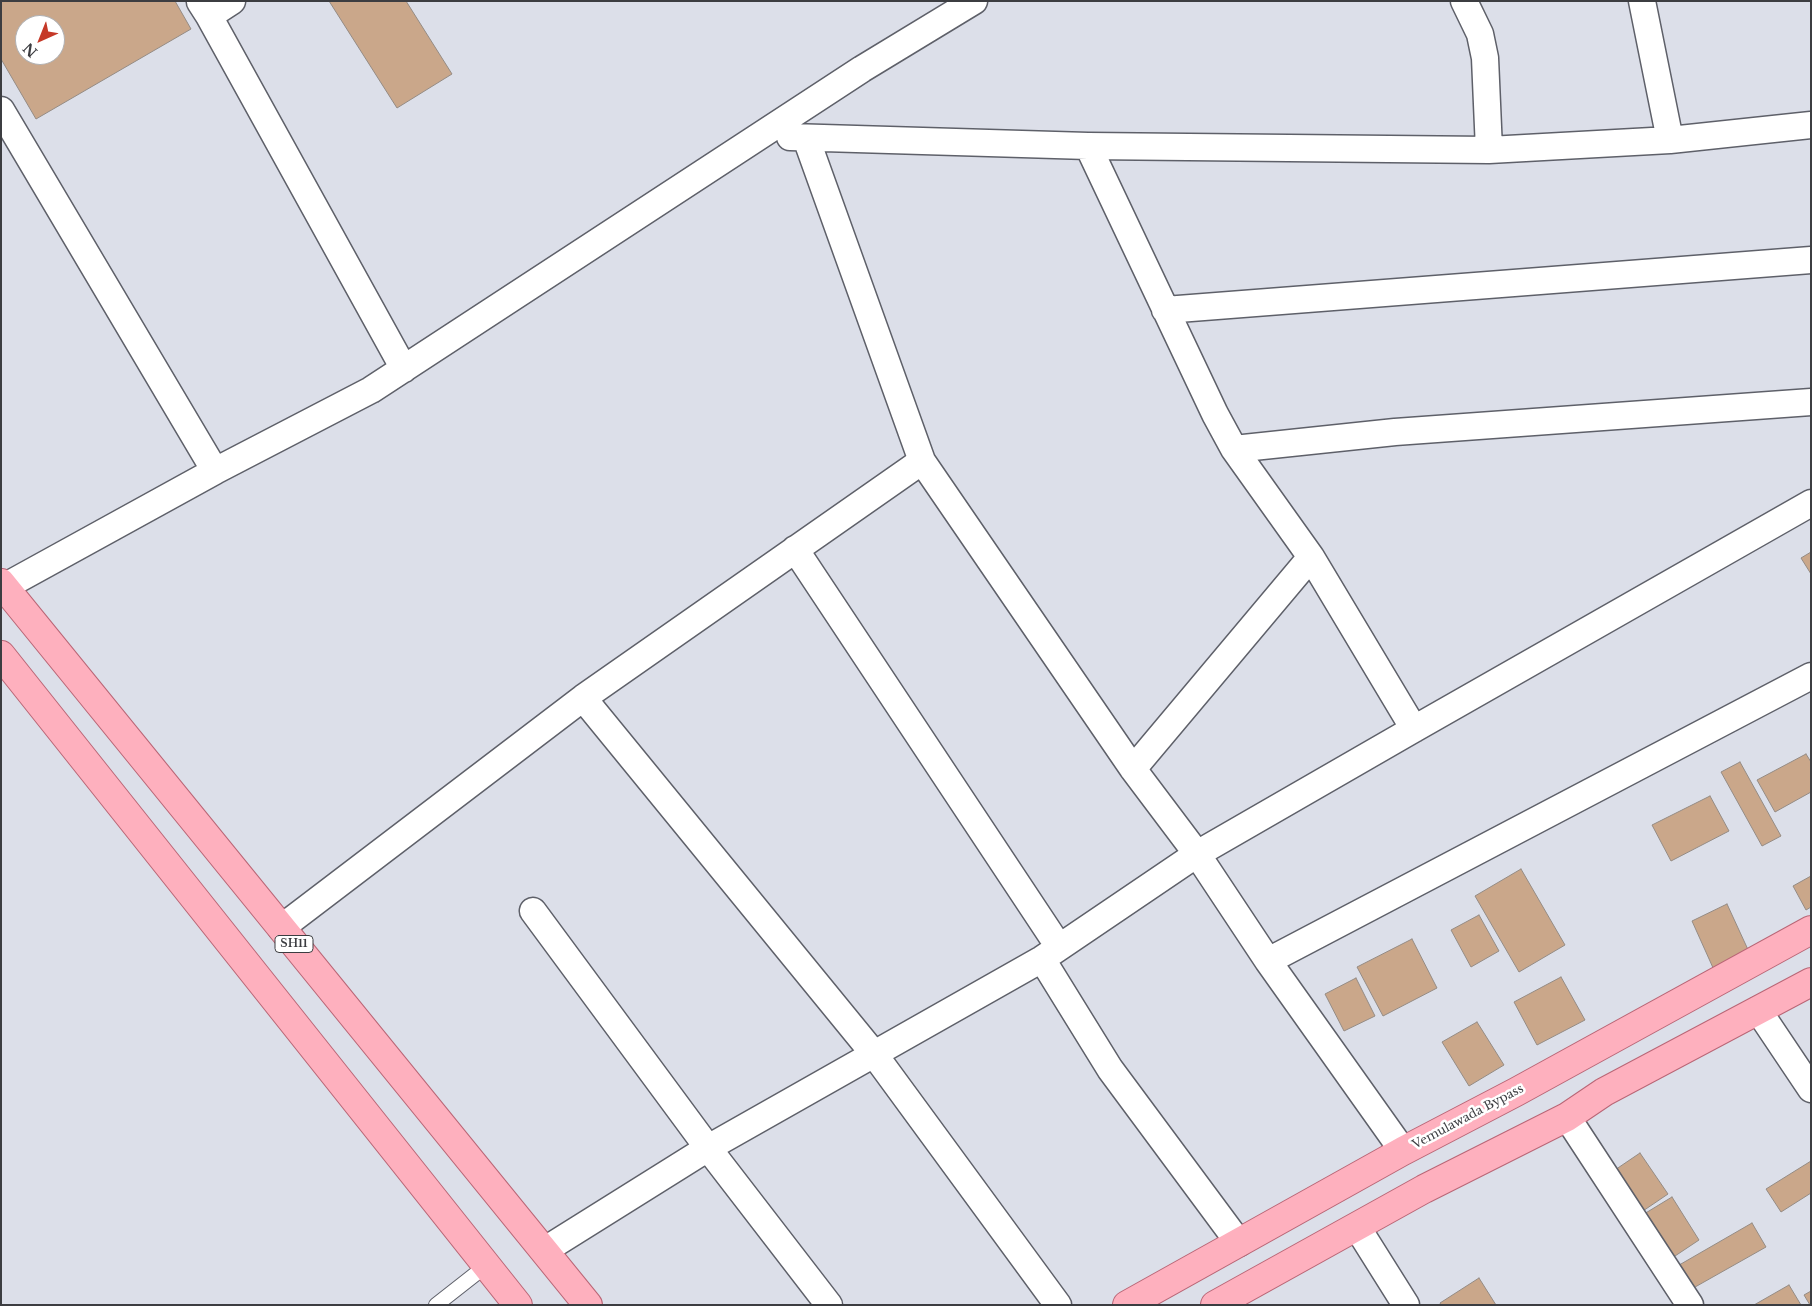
<!DOCTYPE html>
<html>
<head>
<meta charset="utf-8">
<style>
  body { margin:0 }
  #map { position:relative; width:1812px; height:1306px; overflow:hidden; background:#dcdfe9; font-family:"Libre Baskerville",serif }
  canvas { display:block }
  .frame { position:absolute; inset:0; border:2px solid #3c3d41; pointer-events:none }
  .north { position:absolute; left:15px; top:15px; width:50px; height:50px; box-sizing:border-box; background:#fff; border:1px solid #b1b1b3; border-radius:50%; rotate:224deg; font-size:14px; font-weight:700; line-height:20px; text-align:center; color:#3c3d41 }
  .north::after { content:''; display:block; margin:auto; width:18px; height:22px; background:#c53928; clip-path:polygon(50% 0,100% 100%,50% 72%,0 100%) }
</style>
</head>
<body>
<div id="map">
<canvas width="1812" height="1306"></canvas>
<div class="frame"></div>
<div class="north">N</div>
</div>
<script>
const c = document.querySelector('canvas').getContext('2d');
c.lineJoin = 'round';
function fill(path, color) { c.fillStyle = color; c.fill(path, 'evenodd'); }
const shape = rows => new Path2D(rows.map(r => 'M' + r).join(''));
function strokePath(path, color, width, dash) { c.strokeStyle = color; c.lineWidth = width; c.lineCap = dash ? 'butt' : 'round'; c.setLineDash(dash || []); c.stroke(path); }
function label(font, color, halo, rows, align = 'center') {
  c.font = font + ' "Libre Baskerville",serif'; c.lineWidth = 5; c.setLineDash([]); c.textBaseline = 'middle'; c.strokeStyle = halo; c.fillStyle = color; for (const [text, x, y, turn = 0] of rows) {
    c.save(); c.translate(x, y); c.rotate((+turn || 0) * Math.PI / 180); c.textAlign = isNaN(turn) ? turn : align; if (halo) c.strokeText(text, 0, 0); c.fillText(text, 0, 0); c.restore();
  }
}
const building = shape([
  [1,1,175,1,191,29,36,119,1,59,1,1],
  [25,25,55,25,55,55,25,55,25,25],
  [329,1,406,1,452,74,397,108,329,1],
  [1811,552,1811,574,1801,558,1811,552],
  [1806,754,1811,762,1811,792,1775,812,1757,780,1806,754],
  [1740,762,1781,836,1762,846,1721,772,1740,762],
  [1710,796,1729,831,1671,861,1652,825,1710,796],
  [1521,869,1565,945,1519,972,1475,896,1521,869],
  [1811,876,1811,907,1806,910,1793,886,1811,876],
  [1727,904,1750,954,1714,970,1692,921,1727,904],
  [1479,915,1499,951,1471,967,1451,930,1479,915],
  [1412,939,1437,988,1383,1016,1357,967,1412,939],
  [1561,977,1585,1020,1537,1045,1514,1002,1561,977],
  [1356,978,1375,1016,1344,1031,1325,994,1356,978],
  [1477,1022,1504,1065,1469,1086,1442,1042,1477,1022],
  [1640,1153,1668,1194,1637,1215,1609,1174,1640,1153],
  [1811,1161,1811,1193,1781,1212,1766,1189,1811,1161],
  [1672,1197,1699,1240,1672,1258,1644,1214,1672,1197],
  [1752,1223,1766,1247,1688,1291,1674,1268,1752,1223],
  [1479,1278,1496,1305,1441,1305,1440,1303,1479,1278],
  [1789,1285,1801,1305,1754,1305,1789,1285],
  [1811,1291,1811,1305,1810,1305,1804,1295,1811,1291]
]);
fill(building, '#caa78a');
strokePath(building, '#948b84', 1);
const lane = shape([
  [436,1305,487,1265]
]);
const street = shape([
  [1464,1,1480,34,1485,58,1489,150],
  [1642,1,1670,140],
  [200,2,209,16,232,1],
  [209,16,404,369],
  [1,110,215,471],
  [790,137,1088,146,1489,150,1670,140,1811,125],
  [806,138,922,461,1133,769,1197,854,1268,961,1403,1151],
  [1088,146,1215,414,1234,449,1311,557,1133,769],
  [1165,310,1811,260],
  [1234,449,1395,432,1811,402],
  [795,549,1059,947],
  [1311,557,1414,729],
  [4,587,215,471,371,390,862,69,974,1],
  [583,698,874,1054,1058,1305],
  [533,911,708,1148,829,1305],
  [281,928,583,698,922,461],
  [1042,959,1110,1069,1239,1243],
  [1268,961,1811,676],
  [1758,1010,1811,1089],
  [1567,1117,1690,1305],
  [1357,1227,1406,1305],
  [545,1250,708,1148,1042,959,1197,854,1414,729,1811,503]
]);
const primary = shape([
  [1,583,588,1305],
  [1,655,518,1305],
  [1127,1305,1403,1151,1516,1092,1811,930],
  [1215,1305,1424,1189,1567,1117,1604,1092,1811,982]
]);
strokePath(lane, '#5e6069', 16);
strokePath(street, '#5e6069', 29);
strokePath(primary, '#b96676', 30);
strokePath(lane, '#fff', 14);
strokePath(street, '#fff', 26);
strokePath(primary, '#feb0be', 28);
for (const [x, y, w] of [
  [294,944,38]
]) { const box = new Path2D(); box.roundRect(x - w / 2, y - 8.5, w, 17, 4); c.fillStyle = '#fff'; c.fill(box); strokePath(box, '#3c3d41', 1); }
label('bold 11px', '#3c3d41', null, [
  ["SH11",294,944]
]);
label('12px', '#3c3d41', '#fff', [
  ["Vemulawada Bypass",1468,1117,-28]
]);
</script>
</body>
</html>
